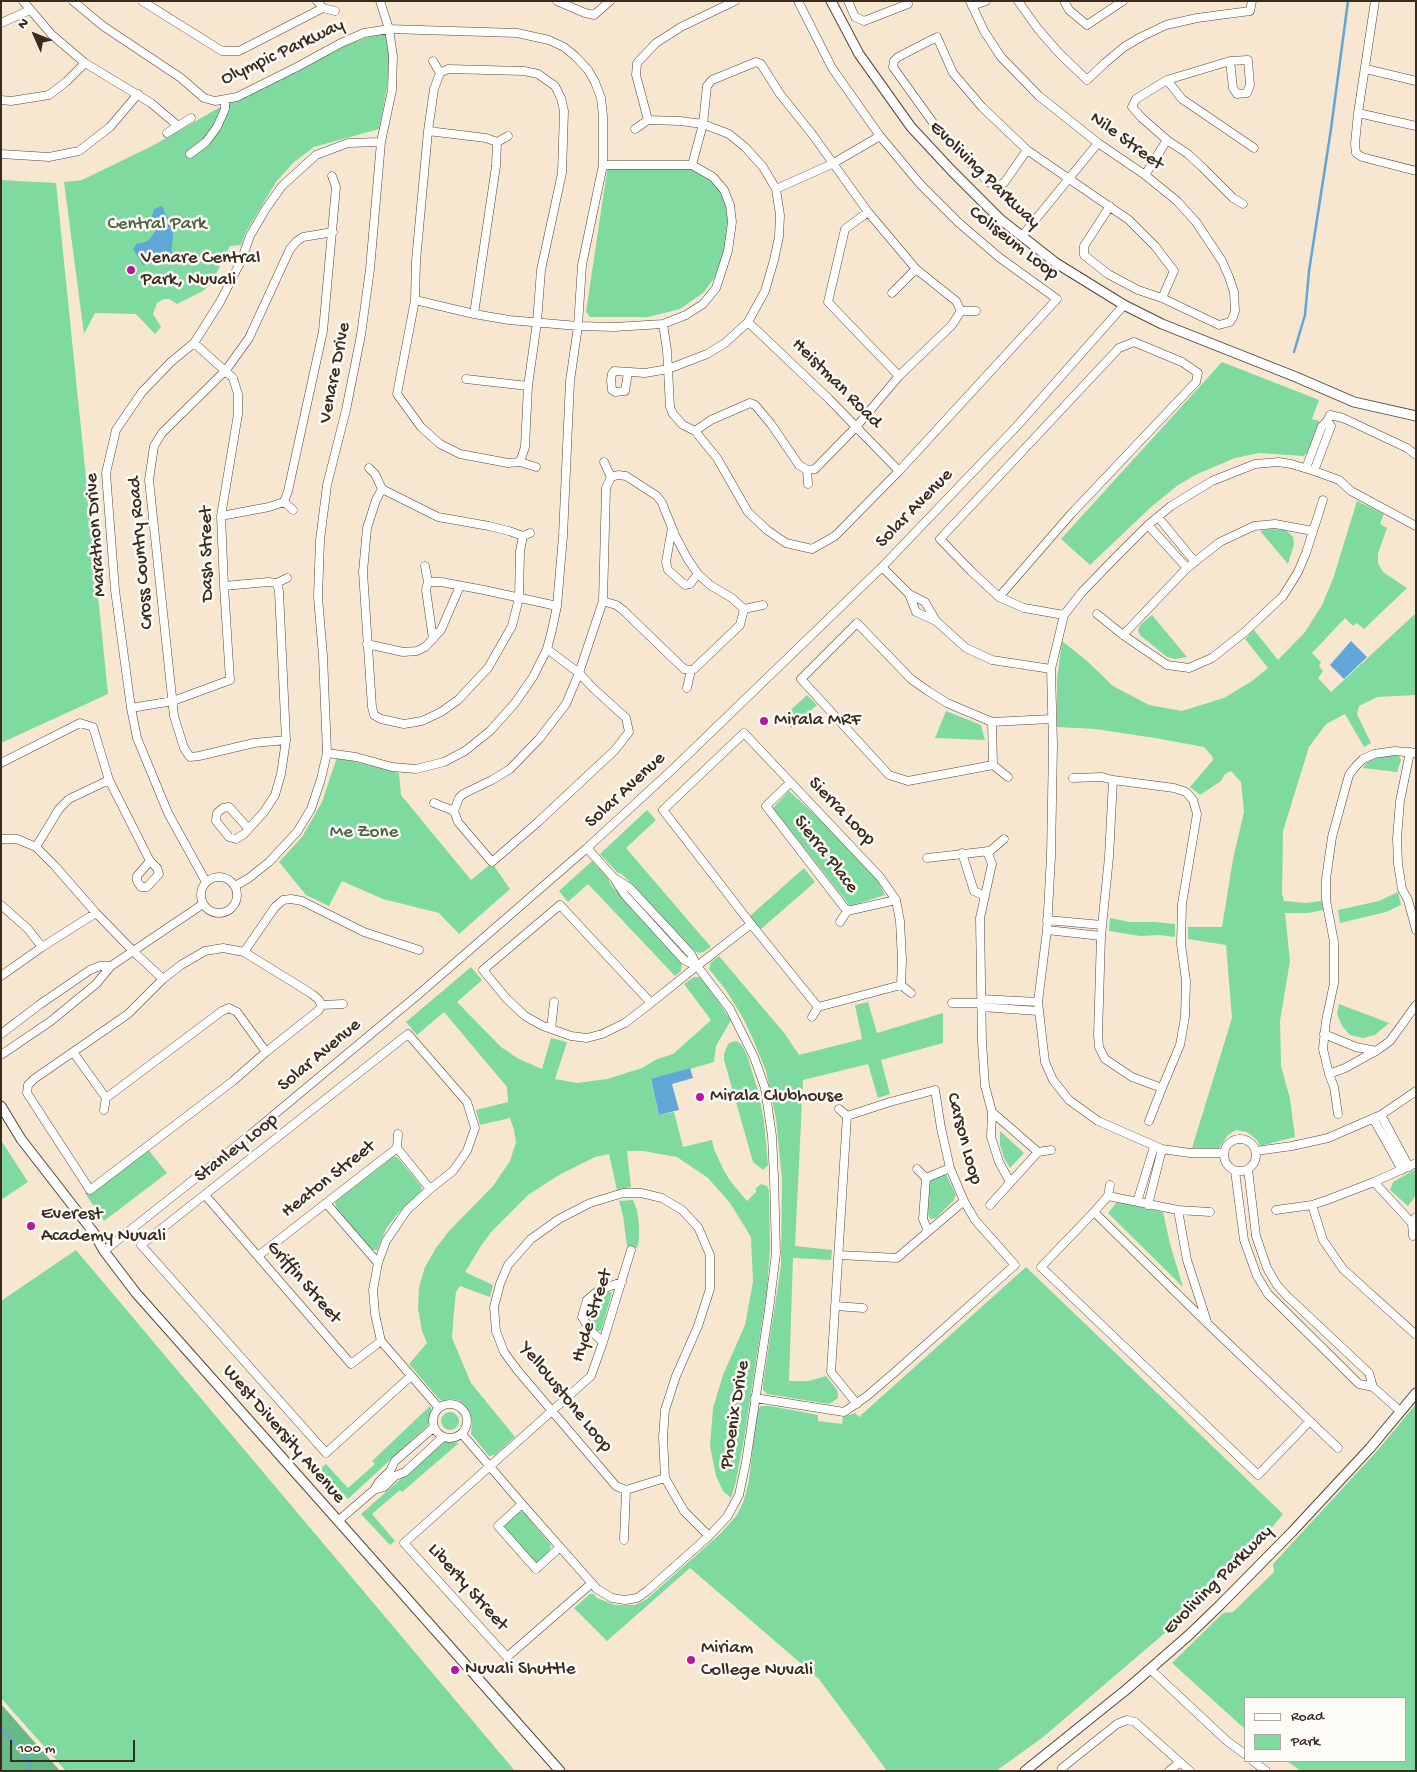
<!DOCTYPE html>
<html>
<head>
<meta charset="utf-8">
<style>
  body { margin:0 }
  #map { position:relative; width:1417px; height:1772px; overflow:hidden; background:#f7e7d1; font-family:"Gochi Hand",sans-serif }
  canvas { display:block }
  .frame { position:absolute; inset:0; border:2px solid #3b2a1e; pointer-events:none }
  .legend { position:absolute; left:1244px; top:1697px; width:162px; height:65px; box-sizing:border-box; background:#fdfcf7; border:1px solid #afa8a0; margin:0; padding:6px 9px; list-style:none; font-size:15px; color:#3b2a1e }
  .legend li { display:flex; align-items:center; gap:10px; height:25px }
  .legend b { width:25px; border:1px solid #afa8a0 }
  .north { position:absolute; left:10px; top:10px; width:50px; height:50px; -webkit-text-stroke:4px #fdfcf7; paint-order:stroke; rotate:314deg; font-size:14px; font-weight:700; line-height:20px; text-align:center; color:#3b2a1e }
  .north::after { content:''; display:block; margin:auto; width:18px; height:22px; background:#3b2a1e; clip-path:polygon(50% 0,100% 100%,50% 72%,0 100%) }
  .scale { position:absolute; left:10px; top:1740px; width:125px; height:22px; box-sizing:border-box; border:2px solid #3b2a1e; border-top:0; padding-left:6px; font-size:15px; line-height:18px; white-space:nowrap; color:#3b2a1e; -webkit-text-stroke:4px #fdfcf7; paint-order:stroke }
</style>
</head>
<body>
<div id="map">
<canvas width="1417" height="1772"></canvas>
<div class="frame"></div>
<ul class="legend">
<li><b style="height:6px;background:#fff"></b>Road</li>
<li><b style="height:14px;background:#7fdaa0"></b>Park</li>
</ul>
<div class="north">N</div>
<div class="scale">100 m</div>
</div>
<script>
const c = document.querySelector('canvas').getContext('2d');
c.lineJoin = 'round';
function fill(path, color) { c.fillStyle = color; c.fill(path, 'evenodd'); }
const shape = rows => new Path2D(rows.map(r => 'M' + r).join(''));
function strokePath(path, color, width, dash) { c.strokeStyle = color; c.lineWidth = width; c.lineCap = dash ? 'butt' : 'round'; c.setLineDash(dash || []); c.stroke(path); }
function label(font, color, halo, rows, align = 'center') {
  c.font = font + ' "Gochi Hand",sans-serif'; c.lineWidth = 5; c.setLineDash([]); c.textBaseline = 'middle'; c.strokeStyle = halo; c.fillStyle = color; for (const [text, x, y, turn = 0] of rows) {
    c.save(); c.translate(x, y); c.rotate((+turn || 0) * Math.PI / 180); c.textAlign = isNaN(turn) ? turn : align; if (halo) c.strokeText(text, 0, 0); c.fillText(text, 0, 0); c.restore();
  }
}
fill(shape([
  [379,33,387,35,390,54,387,88,379,129,314,147,293,163,276,182,246,232,241,245,230,246,211,284,203,291,177,304,169,299,164,299,157,303,153,314,161,327,155,334,136,314,95,313,84,334,64,182,82,180,154,145,229,102,237,101,269,85,344,46],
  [691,167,712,180,722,192,726,206,730,224,727,247,715,277,703,293,680,309,648,317,590,317,586,312,607,171,609,168],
  [1,180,56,183,108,694,1,743],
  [1222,362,1319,400,1312,419,1319,421,1309,450,1304,456,1259,453,1235,458,1195,475,1177,486,1151,507,1090,565,1061,539],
  [1357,501,1384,514,1380,524,1387,528,1378,553,1378,563,1383,572,1407,588,1364,629,1357,623,1353,626,1345,618,1312,653,1321,662,1319,666,1323,671,1318,678,1331,692,1416,613,1416,695,1377,697,1359,706,1357,714,1371,743,1364,747,1345,714,1326,724,1309,747,1283,831,1282,893,1284,901,1305,903,1322,901,1323,910,1308,913,1285,913,1290,961,1280,1021,1281,1066,1290,1099,1295,1137,1260,1146,1257,1140,1247,1132,1236,1130,1228,1135,1219,1148,1192,1148,1232,1018,1226,945,1188,939,1188,927,1222,927,1233,859,1244,812,1241,782,1231,771,1225,774,1221,781,1200,795,1190,787,1213,760,1212,756,1204,747,1155,738,1095,729,1057,727,1057,679,1062,641,1087,661,1113,686,1149,705,1182,711,1224,698,1252,681,1268,668,1245,639,1254,630,1278,660,1305,632,1322,605,1333,579],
  [1269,529,1286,530,1293,537,1294,544,1288,564,1260,531],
  [1152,615,1187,657,1175,659,1167,657,1140,635,1138,630,1140,625],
  [807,695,817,705,791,728,782,718],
  [946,711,981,725,985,740,935,738],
  [1398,754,1401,760,1397,772,1363,768,1366,763,1371,759],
  [337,757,399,773,401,795,471,880,492,863,510,889,459,934,439,913,383,899,342,881,329,906,306,895,279,862,302,837,322,802],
  [789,791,834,832,877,879,885,895,850,906,773,808],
  [647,810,656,820,626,848,711,947,703,952,699,953,694,951,622,874,618,873,600,854],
  [592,861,608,878,611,885,682,963,681,971,675,976,588,884,568,902,559,891],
  [804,868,815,882,761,929,750,916],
  [1398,892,1401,905,1386,912,1340,923,1338,910,1379,901],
  [1110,918,1130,922,1155,922,1175,924,1175,937,1159,935,1140,936,1109,931],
  [719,956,785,1034,799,1055,862,1039,855,1005,868,1002,877,1033,943,1013,943,1043,881,1060,890,1094,878,1098,868,1064,803,1080,795,1246,832,1250,831,1260,793,1258,789,1381,809,1381,826,1376,837,1390,838,1394,838,1398,829,1404,767,1394,763,1390,763,1384,781,1265,782,1179,776,1119,766,1071,753,1039,743,1018,726,990,709,969,711,962],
  [471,967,482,980,457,1002,501,1047,519,1059,542,1069,551,1038,567,1042,555,1079,577,1083,607,1079,642,1068,657,1059,673,1054,681,1047,711,1020,684,984,694,977,699,977,703,980,731,1020,716,1046,714,1062,651,1080,659,1115,674,1112,683,1147,712,1140,714,1149,724,1171,731,1182,747,1201,756,1192,756,1188,761,1184,767,1186,769,1191,770,1249,767,1290,744,1439,736,1481,731,1498,723,1491,716,1476,710,1446,713,1408,723,1375,745,1325,753,1282,751,1237,730,1203,708,1178,677,1157,643,1151,627,1151,631,1187,617,1190,609,1154,595,1157,559,1175,528,1195,491,1232,481,1246,465,1272,493,1285,490,1297,460,1286,456,1292,454,1311,452,1338,471,1383,515,1437,495,1455,489,1456,471,1434,472,1421,470,1412,465,1405,458,1400,449,1399,443,1401,439,1399,409,1364,427,1343,422,1331,418,1308,419,1287,425,1267,436,1248,449,1231,493,1186,510,1161,516,1142,514,1130,510,1118,480,1125,476,1110,508,1102,507,1087,444,1012,417,1035,406,1022],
  [1339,1004,1389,1023,1375,1035,1363,1038,1350,1035,1342,1026,1337,1014],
  [736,1041,741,1044,747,1055,758,1091,764,1121,768,1165,763,1170,753,1162,724,1060,724,1054,728,1044,731,1042],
  [1000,1131,1024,1153,1010,1168,1004,1158,1000,1145],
  [1,1140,28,1182,1,1200],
  [146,1147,167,1173,104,1221,85,1193],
  [394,1156,398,1158,421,1186,422,1190,399,1212,387,1227,377,1250,371,1250,336,1207,335,1202],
  [1416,1169,1416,1195,1408,1206,1390,1190,1393,1182],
  [946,1174,956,1195,953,1201,936,1218,931,1219,928,1214,929,1183,931,1179],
  [633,1200,637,1210,639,1225,639,1240,637,1248,627,1246,623,1216,619,1201],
  [1117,1202,1163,1212,1170,1244,1183,1287,1108,1213],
  [76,1250,515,1771,66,1771,1,1698,1,1301],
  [1026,1267,1283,1514,1257,1546,1242,1553,1213,1582,1208,1596,1042,1738,996,1771,887,1771,819,1679,690,1568,607,1641,574,1608,590,1594,594,1594,597,1598,615,1605,635,1605,647,1599,721,1533,737,1515,744,1500,749,1480,757,1411,761,1406,770,1406,818,1415,818,1421,842,1424,843,1417,855,1413,859,1417],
  [608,1291,612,1293,601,1331,596,1331,586,1317,586,1307,599,1294],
  [1416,1404,1416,1771,1301,1771,1287,1761,1406,1761,1406,1698,1246,1698,1246,1730,1172,1663,1223,1613,1233,1612,1274,1572,1273,1564,1377,1451],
  [430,1406,431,1408,429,1424,348,1499,320,1469,326,1464,348,1488,375,1464,372,1461],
  '441 1421a9 9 0 1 1 18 0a9 9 0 1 1-18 0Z',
  [444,1441,459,1443,402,1492,400,1490,372,1514,395,1541,390,1545,361,1514],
  [518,1512,523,1512,551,1545,550,1550,537,1563,534,1563,504,1529,504,1525]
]), '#7fdaa0');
fill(shape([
  [1,1704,60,1771,1,1771]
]), '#67ba86');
fill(shape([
  [162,206,166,215,174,224,171,257,143,265,133,249,137,243,142,243,149,240,156,230,151,220,154,209],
  [1351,641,1367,657,1344,679,1330,665],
  [690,1068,693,1078,672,1084,679,1110,659,1115,651,1079]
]), '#60a6d6');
strokePath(shape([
  [1294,352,1305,315,1309,271,1331,129,1348,1],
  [1,1728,29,1760,31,1771]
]), '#60a6d6', 2.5);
const minor = shape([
  [23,1,52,35,85,63,151,103,177,125],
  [73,1,103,26,181,78,204,98,215,101,237,97,297,67,341,43,364,33,389,29,517,33,549,40,564,47,575,56,588,70,595,82,601,98,603,116,603,165,582,265,578,326,570,381,563,536,557,606,552,630,547,649,533,677,515,703,490,731,465,751,444,762,416,769,392,767,356,757,327,753],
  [142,1,222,51,239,51,323,8],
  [317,1,323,8,335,11],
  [557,1,585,13,594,15,610,1],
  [848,1,855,17,864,21,908,4,907,1],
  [970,1,984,31,1001,57,1039,96,1098,143,1145,175,1177,201,1196,222,1222,261,1229,277,1234,292,1235,311,1233,317,1230,322,1219,325,1162,298,1138,290,1108,274,1084,255,1084,246,1110,206],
  [1018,1,1038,29,1059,53,1087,80,1105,63,1124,47,1141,37,1166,25,1197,18,1250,11,1252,1],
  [1064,1,1069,10,1087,25,1123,1],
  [1375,1,1358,113,1355,144,1356,153,1362,157,1416,171],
  [972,6,986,1],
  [1,23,30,10],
  [433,61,440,73],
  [1230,61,1233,88,1237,94,1247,93,1250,85,1248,60,1230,61,1167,80,1136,99,1132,107,1142,118,1167,140,1188,154,1203,168,1233,198,1243,204],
  [1366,69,1416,81],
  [1167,80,1182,99,1254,148],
  [1,100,11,101,49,95,66,82,85,63],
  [1358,113,1416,126],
  [648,120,636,75,637,63,656,43,681,27,735,1],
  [428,131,486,138,497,142,496,166,474,314],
  [167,133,191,118],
  [497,142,508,136],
  [1027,150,1004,183,996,186,988,182,939,131,893,67,894,61,898,57,937,37,953,73,982,107,1027,150,1129,220,1155,246,1174,271,1162,298],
  [1,154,49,157,79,151,110,127,138,94],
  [190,154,206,142,217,127,225,109,225,100],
  [692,165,703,124,707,86,712,80,756,62,761,64,780,94,812,134,868,212,916,269,956,301,961,311],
  [1145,175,1167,140],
  [776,189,832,164,880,136],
  [868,212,845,229,828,302,899,376],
  [1022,236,1098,143],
  [892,293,916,269],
  [415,300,474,314,509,320,578,326,614,327,663,324,686,315,703,304,716,288,728,251,732,222,730,205,724,190,713,177,692,165,603,165],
  [961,311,976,311],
  [748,322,829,399,899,471],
  [663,324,667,350,670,407,673,414,683,425,695,431,717,458,748,512,767,530,786,543,812,549,835,536,899,471,1057,299,1000,258,959,223,920,184,880,136,832,68,798,1],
  [194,343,233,378,238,394,238,414,221,516,224,586,230,680],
  [628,372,625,391,615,392,612,390,611,380,612,374,614,371,645,373,668,369,707,354,725,343,748,322,765,291,774,260,779,237,780,215,776,189,763,167,745,147,729,134,703,124,680,121,648,120,635,129],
  [466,379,528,386],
  [695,431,711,420,750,403,755,405,771,424,799,465,807,470,815,469,856,427,899,376,952,325,961,311],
  [520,462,525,447,528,386,537,322,541,270,562,173,564,111,561,98,555,86,538,74,524,71,448,69,440,73,434,89,428,131,416,261,415,300,397,394,421,427,440,444,460,454,508,463,520,462,536,467],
  [604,462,611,477],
  [369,468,375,474,382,489],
  [1306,468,1322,426,1327,421,1330,415,1343,418,1407,448,1416,455],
  [807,470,808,484],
  [1314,471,1331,426,1327,421],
  [611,477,618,475,626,476,657,496,662,503,675,535,687,558,698,574,710,585,732,598,744,609],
  [382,489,376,500,367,528,363,572,372,707,374,715,381,719,404,724,422,721,441,712,458,700,488,668,512,626,519,598,520,551,523,536],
  [382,489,438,517,489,526,509,531,523,536,530,533],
  [284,502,293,510],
  [221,516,269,507,284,502,288,491,323,331,336,187,332,176],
  [1158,517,1195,562],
  [1148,525,1187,568],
  [672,528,666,562,668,570,685,585,690,584,698,574],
  [425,566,428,582],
  [882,567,909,594,916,612,936,621],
  [277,583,287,578],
  [224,586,268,582,277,583,279,591,286,740,281,774,275,795,264,812,244,834,236,839,229,837,216,821,217,813,223,808,229,807,248,828],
  [909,594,925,602,936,621,966,648,992,660,1051,669],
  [999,597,1071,514,1196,382,1198,373,1182,362,1134,342,1119,348,940,539,971,571,999,597,1024,608,1064,615],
  [603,601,616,605,623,610,684,669,691,670],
  [744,609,763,605],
  [1097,614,1123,635,1167,665,1189,668,1212,658,1246,631,1283,596,1298,572,1306,553,1323,500],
  [1123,635,1187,568,1220,542,1254,526,1275,524,1313,531],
  [433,639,426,590,428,582,441,582,484,590,557,606],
  [367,644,403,652,417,651,425,647,441,630,460,586],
  [547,649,579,673,593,688,626,718,629,732,615,750,538,822,492,862,458,822,454,811,459,798,463,794,492,780,510,769,539,739,566,704,579,673,603,601,606,488,611,477],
  [687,688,691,670,694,669,740,625,744,609],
  [131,708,173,701,230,680],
  [992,722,993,765],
  [744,733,880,877,896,900,900,921,902,960,901,985,818,1007,751,924,663,810,744,733],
  [286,740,254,743,199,756,190,757,184,748,174,716,149,480,154,446,162,433,226,370,249,338,290,249,297,241,303,237,333,232],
  [1410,752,1400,801,1397,838,1398,864,1402,889,1408,900,1416,930],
  [1,763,80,723,93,727,109,780,150,861,157,868,159,874,147,887,141,887,137,881,137,876,150,861],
  [1008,777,993,765,908,781,889,775,801,679,857,623,911,679,928,691,947,703,992,722,1051,719],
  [1073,778,1102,777,1113,780],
  [1113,780,1174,788,1186,792,1193,800,1197,814,1182,904,1181,944,1186,981,1185,1017,1180,1045,1162,1088,1132,1077,1105,1059,1099,1047,1098,1035,1101,936,1109,857,1113,780],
  [790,783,766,806,847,911,896,900],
  [434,803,454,811],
  [1,839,17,839,36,847,54,865,96,913,134,952,163,979],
  [36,847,59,809,69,799,109,780],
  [587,848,614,878,624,894,684,960,697,966],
  [987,851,992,864,980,918,982,1042,985,1086,992,1112,1038,1152],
  [962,853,974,891,985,896],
  [927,858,990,851,1004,839],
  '201 895a18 18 0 1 1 36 0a18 18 0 1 1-36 0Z',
  [206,882,168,813,137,738,131,708,115,590,106,473,116,430,142,392,171,362,194,343,220,302,241,261,250,236,265,210,282,186,316,155,348,143,381,142],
  [235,886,249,878,269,862,297,832,311,809,321,779,327,753,323,656,318,597,320,540,327,485,346,410,361,335,370,269,381,142,392,90,393,56,389,29,380,1],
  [1,905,28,929,42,947],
  [1047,920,1102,925],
  [840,922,847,911],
  [1047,930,1101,936],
  [223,948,244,952,312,994,319,1000,321,1005,319,1010,266,1052,233,1081,90,1190,27,1093,28,1085,34,1079,128,1014,163,979,181,965,205,951,223,948],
  [244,952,275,907,283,900,291,899,302,901,364,932,419,950],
  [111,966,203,904],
  [1,976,42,947,96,913],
  [901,985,911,993],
  [981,999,1038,1002],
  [651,1003,560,905,483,970,506,998,525,1016,543,1026,571,1036,587,1038,602,1034,625,1023,651,1003,697,966,751,924],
  [952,1003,981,1003],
  [321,1005,343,1004],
  [981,1007,1038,1011],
  [812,1017,818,1007],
  [551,1029,554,1002],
  [1,1034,39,1005,90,970,100,966,111,966,96,984,51,1021,1,1055],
  [1324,1034,1356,1047,1376,1051],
  [73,1052,106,1098,222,1011,229,1008,237,1012,266,1052],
  [1329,1074,1345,1068,1376,1051,1390,1041,1416,1005],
  [839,1109,847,1116],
  [104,1110,106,1098],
  [992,1112,991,1137,999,1162,1010,1182],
  [1338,1114,1334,1087,1329,1074,1323,1049,1326,1021,1334,983,1334,942,1326,900,1326,879,1332,837,1349,775,1355,767,1363,759,1374,754,1395,751,1416,753],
  [1381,1115,1409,1167],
  [847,1116,831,1372,857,1404],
  [1373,1118,1402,1170],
  [1149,1121,1162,1088],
  [398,1134,397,1148,430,1189],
  '1224 1155a16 16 0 1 1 32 0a16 16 0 1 1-32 0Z',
  [1256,1151,1292,1146,1328,1138,1381,1115,1416,1091],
  [1224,1153,1190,1153,1162,1149,1098,1121,1069,1100,1053,1080,1045,1062,1038,1002,1047,930,1051,856,1053,745,1051,669,1064,615,1082,592,1114,559,1148,525,1171,506,1212,481,1255,464,1279,462,1291,464,1314,471,1339,480,1351,491,1416,526],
  [917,1169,926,1178],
  [1248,1169,1256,1236,1267,1268,1277,1285,1287,1296,1369,1373,1373,1387],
  [1235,1171,1244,1240,1257,1276,1268,1294,1359,1384,1373,1387,1400,1411],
  [1374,1182,1412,1223,1416,1217],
  [1110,1185,1108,1196,1094,1212,1041,1267,1258,1475,1310,1421],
  [623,1193,641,1193,662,1198,682,1210,698,1227,710,1255,710,1289,698,1326,676,1376,665,1410,663,1437,665,1478,626,1490,616,1486,518,1371,504,1352,496,1331,494,1307,500,1284,508,1265,531,1239,559,1219,590,1203,623,1193],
  [205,1195,351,1364,381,1341],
  [1108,1196,1178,1210,1210,1212],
  [1137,1202,1154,1147],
  [326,1203,378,1263],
  [990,1205,1038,1152,1051,1150],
  [1148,1205,1162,1149],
  [1312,1205,1323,1240,1343,1269,1416,1335],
  [1178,1210,1187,1260,1207,1322],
  [1276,1210,1312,1205,1327,1200,1374,1182,1416,1163],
  [1094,1212,1208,1324,1338,1448],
  [1412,1223,1413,1236],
  [928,1231,923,1219,926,1178,950,1168],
  [104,1251,251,1134,419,994,587,848,675,767,882,567,1017,426,1124,305],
  [839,1255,897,1258,964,1201],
  [258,1256,397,1148],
  [836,1306,863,1308],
  [603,1342,590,1330,582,1317,587,1300,599,1290,622,1282],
  [411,1376,326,1453,141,1245,408,1034,467,1102,475,1128,467,1151,453,1171,430,1189,407,1210,386,1241,378,1263,373,1290,375,1314,381,1341,439,1408],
  [755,1398,844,1412,867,1396,895,1372,1015,1265,975,1220,964,1201,950,1168,941,1128,935,1090,890,1102,847,1116],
  '433 1421a17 17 0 1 1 34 0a17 17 0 1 1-34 0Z',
  [462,1434,522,1504,597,1589,612,1598,625,1600,637,1598,647,1591,709,1536,727,1517,739,1495,746,1462,769,1309,776,1253,774,1177,772,1136,765,1088,754,1057,730,1009,697,966,691,954,630,888,614,878],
  [665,1478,684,1511,709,1536],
  [374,1490,384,1487,395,1476,405,1472,443,1437],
  [522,1504,498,1526,536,1569,560,1547],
  [338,1521,374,1490,379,1482,390,1471,395,1461,434,1427],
  [624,1540,626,1490],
  [592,1583,507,1657,404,1543,591,1376,603,1342,631,1250],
  [1150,1669,1227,1741,1246,1755],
  [1253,1761,1266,1771],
  [1061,1771,1062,1768,1117,1724,1127,1720,1135,1722,1190,1771],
  [1169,1771,1180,1762]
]);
const tertiary = shape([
  [831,1,859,54,911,127,951,170,1000,219,1056,263,1124,305,1162,324,1296,377,1354,402,1416,416],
  [1,1106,21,1139,94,1233,104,1251,136,1293,560,1771],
  [1025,1771,1127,1689,1189,1635,1220,1605,1292,1532,1370,1448,1416,1393]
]);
strokePath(minor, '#574639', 9);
strokePath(tertiary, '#574639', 11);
strokePath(minor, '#fff', 8);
strokePath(tertiary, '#fff', 9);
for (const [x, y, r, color] of [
  [131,270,5,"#b5179e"],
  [764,721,5,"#b5179e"],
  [700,1097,5,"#b5179e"],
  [31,1226,5,"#b5179e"],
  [691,1660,5,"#b5179e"],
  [455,1670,5,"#b5179e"]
]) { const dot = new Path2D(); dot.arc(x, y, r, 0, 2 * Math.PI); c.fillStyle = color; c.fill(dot); strokePath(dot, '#fdfcf7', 2); }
label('19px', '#3b2a1e', '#fdfcf7', [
  ["Olympic Parkway",283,53,-25],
  ["Nile Street",1126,142,36],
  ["Evoliving Parkway",984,176,44],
  ["Coliseum Loop",1013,244,38],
  ["Venare Drive",336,373,-79],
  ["Heistman Road",836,384,45],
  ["Solar Avenue",915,509,-46],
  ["Marathon Drive",97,535,-94],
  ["Cross Country Road",142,553,-95],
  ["Dash Street",208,554,-91],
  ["Solar Avenue",626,791,-43],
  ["Sierra Loop",841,812,46],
  ["Sierra Place",825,855,52],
  ["Solar Avenue",320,1056,-40],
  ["Carson Loop",963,1139,75],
  ["Stanley Loop",237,1149,-38],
  ["Heaton Street",329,1180,-38],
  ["Griffin Street",303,1283,49],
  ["Hyde Street",593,1316,-72],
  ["Yellowstone Loop",565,1398,51],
  ["Phoenix Drive",736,1415,-81],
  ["West Diversity Avenue",283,1435,49],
  ["Evoliving Parkway",1219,1581,-45],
  ["Liberty Street",467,1588,48]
]);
label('19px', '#4f5f45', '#fdfcf7', [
  ["Central Park",157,225],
  ["Me Zone",364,833]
]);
label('19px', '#3b2a1e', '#fdfcf7', [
  ["Venare Central",141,259],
  ["Park, Nuvali",141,281],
  ["Mirala MRF",774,721],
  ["Mirala Clubhouse",710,1097],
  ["Everest",41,1215],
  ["Academy Nuvali",41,1237],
  ["Miriam",701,1649],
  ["College Nuvali",701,1671],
  ["Nuvali Shuttle",465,1670]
], 'left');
</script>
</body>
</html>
